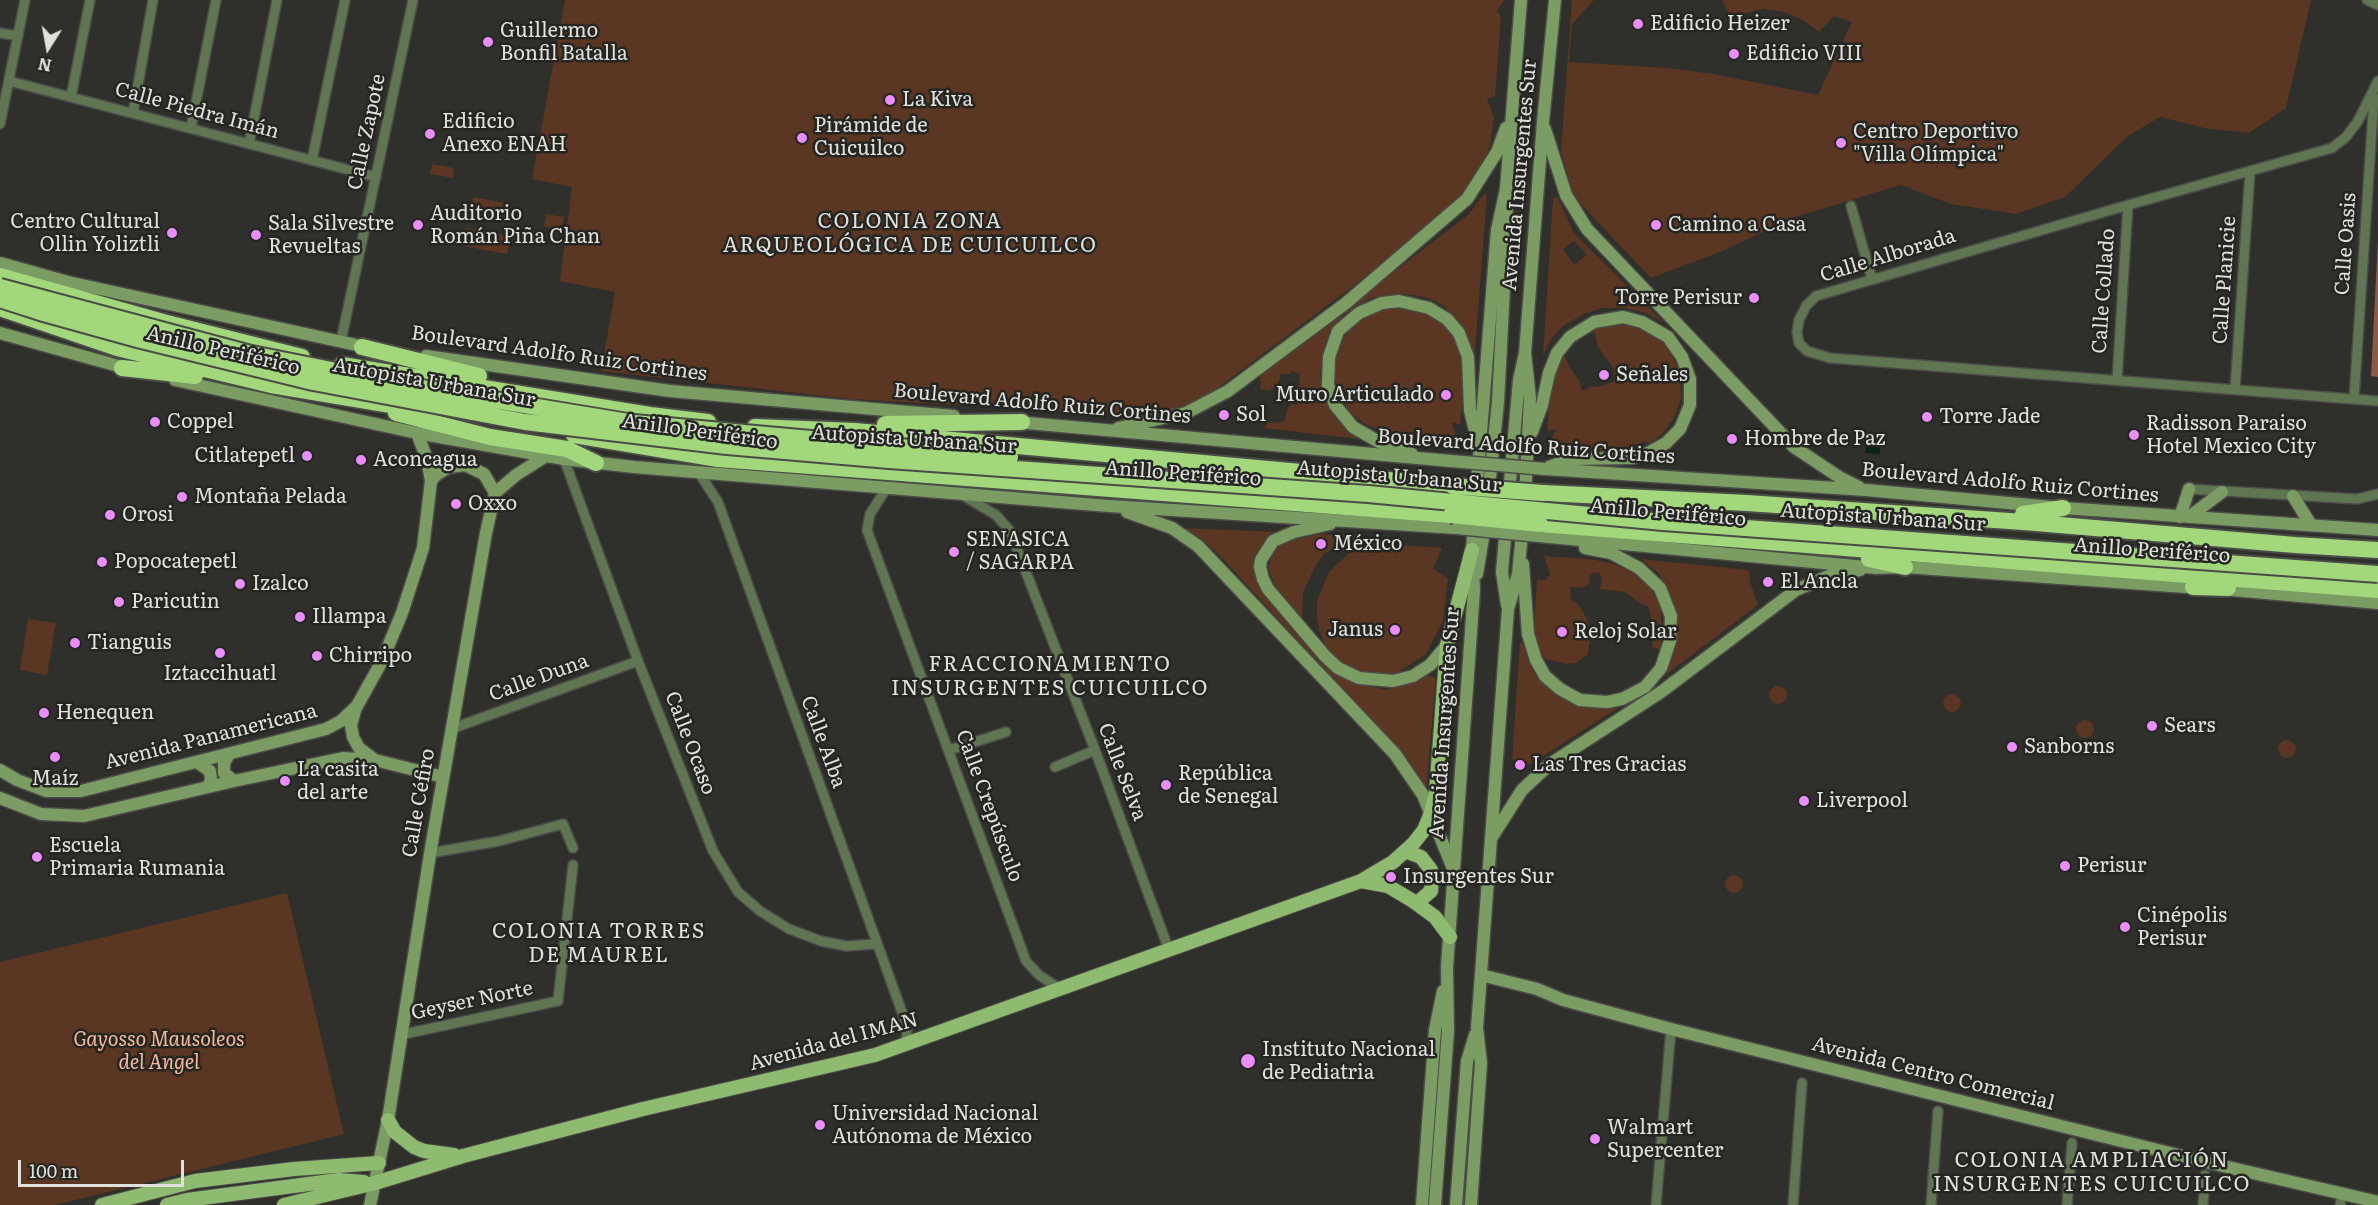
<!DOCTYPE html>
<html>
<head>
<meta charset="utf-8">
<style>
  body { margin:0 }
  #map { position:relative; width:2378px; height:1205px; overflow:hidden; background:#2f2f2b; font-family:Literata,serif }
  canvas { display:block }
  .north { position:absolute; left:18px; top:18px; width:60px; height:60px; -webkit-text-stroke:4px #252521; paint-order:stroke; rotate:191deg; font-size:16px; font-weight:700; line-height:24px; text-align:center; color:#e0e0dd }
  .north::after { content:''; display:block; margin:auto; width:21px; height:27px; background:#e0e0dd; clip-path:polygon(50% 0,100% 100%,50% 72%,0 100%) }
  .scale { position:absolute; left:18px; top:1160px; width:166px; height:27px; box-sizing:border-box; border:3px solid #e0e0dd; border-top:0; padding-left:8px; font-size:18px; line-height:21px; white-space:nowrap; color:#e0e0dd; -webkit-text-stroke:4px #252521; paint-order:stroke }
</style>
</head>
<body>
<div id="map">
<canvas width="2378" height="1205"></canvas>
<div class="north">N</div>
<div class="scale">100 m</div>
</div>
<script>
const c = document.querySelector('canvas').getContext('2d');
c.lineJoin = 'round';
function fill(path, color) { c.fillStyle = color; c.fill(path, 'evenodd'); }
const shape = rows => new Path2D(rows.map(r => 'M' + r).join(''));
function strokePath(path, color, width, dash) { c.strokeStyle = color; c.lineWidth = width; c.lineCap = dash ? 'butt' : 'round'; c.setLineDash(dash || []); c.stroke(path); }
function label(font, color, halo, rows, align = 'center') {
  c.font = font + ' Literata,serif'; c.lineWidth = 5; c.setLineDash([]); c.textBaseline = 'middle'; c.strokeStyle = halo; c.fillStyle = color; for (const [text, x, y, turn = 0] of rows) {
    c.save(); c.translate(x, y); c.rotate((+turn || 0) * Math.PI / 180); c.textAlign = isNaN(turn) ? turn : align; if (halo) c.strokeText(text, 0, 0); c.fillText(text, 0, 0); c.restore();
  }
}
fill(shape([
  [565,0,1504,0,1497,11,1501,17,1495,96,1487,99,1494,117,1490,145,1482,167,1469,188,1450,208,1357,283,1211,393,1181,408,1131,415,852,399,601,371,615,292,560,281,572,187,532,179],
  [1572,0,1594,0,1572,24,1569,62,1668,68,1713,74,1818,95,1852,22,1834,16,1819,32,1805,21,1784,12,1763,9,1730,17,1722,0,2311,0,2286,108,2249,133,2204,128,2160,117,2128,136,2065,197,2016,214,1951,204,1901,185,1792,218,1720,252,1651,278,1574,197,1561,151],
  [432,164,454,168,453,178,430,174],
  [1484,194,1487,195,1474,363,1461,327,1444,306,1431,299,1414,295,1397,294,1370,298,1344,315,1332,329,1325,345,1320,375,1322,388,1327,404,1338,421,1359,439,1264,428,1267,423,1284,422,1288,407,1292,404,1297,405,1302,398,1299,393,1300,374,1293,371,1289,374,1281,374,1278,384,1269,391,1260,389,1261,381,1259,376,1469,214],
  [473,197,510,204,507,219,471,213],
  [1553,198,1558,198,1574,233,1664,323,1646,313,1624,308,1602,308,1582,315,1563,326,1551,339,1543,356],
  [1574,241,1587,255,1574,265,1563,249],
  [546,214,564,217,561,231,544,226],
  [466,228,511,236,507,254,463,246],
  [1402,308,1419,309,1441,321,1454,334,1463,353,1464,390,1460,425,1452,422,1457,441,1415,439,1390,434,1363,423,1351,413,1338,394,1334,371,1338,347,1348,332,1361,320,1382,310],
  [1602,324,1627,324,1652,333,1668,348,1680,372,1681,399,1673,420,1662,434,1649,444,1645,441,1630,447,1612,450,1546,449,1556,429,1547,431,1550,395,1554,373,1562,350,1570,368,1579,380,1582,391,1592,386,1598,387,1615,381,1614,369,1598,347,1593,328],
  [1181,528,1278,532,1263,546,1257,555,1267,597,1315,655,1339,676,1356,683,1386,690,1410,684,1424,675,1432,676,1436,679,1426,789,1408,760,1224,560,1206,543],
  [1318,534,1364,536,1340,544,1324,554,1317,563,1303,592,1302,619,1274,584,1268,567,1273,553,1282,543],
  [1371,543,1442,548,1433,569,1448,578,1443,621,1426,654,1397,673,1382,676,1361,673,1342,664,1325,645,1319,630,1317,617,1317,601,1329,572,1353,550],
  [1544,556,1590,559,1610,563,1628,570,1644,580,1654,593,1660,605,1663,636,1660,650,1652,647,1653,643,1648,632,1651,619,1649,607,1640,603,1625,592,1600,589,1602,579,1599,572,1590,574,1589,584,1582,588,1570,587,1571,600,1577,603,1584,613,1591,629,1588,654,1576,663,1567,664,1546,659,1539,654,1534,627,1537,580,1546,580,1550,574],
  [1641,559,1749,570,1750,582,1758,605,1655,683,1674,647,1677,631,1676,612,1668,588,1658,573],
  [28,619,56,623,47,675,20,670],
  [1520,643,1524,643,1528,660,1535,674,1545,685,1570,703,1599,707,1635,697,1531,764,1512,759],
  '1769 695a9 9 0 1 1 18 0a9 9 0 1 1-18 0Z',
  '1943 703a9 9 0 1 1 18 0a9 9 0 1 1-18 0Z',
  '2076 729a9 9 0 1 1 18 0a9 9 0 1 1-18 0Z',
  '2278 749a9 9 0 1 1 18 0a9 9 0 1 1-18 0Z',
  '1725 884a9 9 0 1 1 18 0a9 9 0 1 1-18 0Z',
  [287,893,344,1134,55,1205,0,1205,0,962]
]), '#5a3623');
fill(shape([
  [2378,239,2378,377,2371,376]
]), '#8b5b43');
fill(shape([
  [1867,433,1881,435,1880,454,1865,453]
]), '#062417');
const street = shape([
  [2367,0,2378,5],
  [0,33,18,36],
  [9,81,376,177],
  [2378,81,2358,121,2346,137,2332,148,2128,205,1816,296,1806,306,1799,320,1797,332,1799,343,1807,351,1830,358,2378,401],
  [71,97,90,0],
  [133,113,153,0],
  [0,124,25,0],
  [191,128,216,0],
  [249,144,277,0],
  [312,160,345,0],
  [1851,206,1872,279],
  [341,341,413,0],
  [2117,380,2128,205],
  [2235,389,2250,172],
  [2354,399,2374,97],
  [564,459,638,661,713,851,738,892,760,911,789,929,821,941,846,946,876,944],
  [699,473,718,502,907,1026,906,1046],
  [886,489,870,514,867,530,1026,961,1039,975,1060,989],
  [2189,489,2357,499,2378,494],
  [964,496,996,515,1010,531,1095,750,1169,950],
  [451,729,638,661],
  [949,750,1006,732],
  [1055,767,1095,750],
  [430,853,499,841,563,824,573,848],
  [400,1035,558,1001,573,865],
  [1656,1205,1671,1029],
  [1793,1205,1802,1083],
  [1931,1205,1938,1111],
  [2067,1205,2072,1143],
  [2203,1205,2205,1175],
  [2340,1205,2343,1192]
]);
const secondary = shape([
  [1545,129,1566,195,1587,229,1794,447,1839,477,1859,487],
  [0,263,68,282,370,348],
  [0,333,129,369],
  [426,356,670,391,954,416],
  [175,380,417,433,564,459,634,467,1109,506,1457,528],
  [1016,422,1451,461],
  [1118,428,1186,413,1228,391,1346,303,1467,199,1497,152,1506,128],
  [1532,432,1542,405,1549,373,1557,353,1570,337,1594,322,1623,317,1642,322,1668,337,1682,357,1690,379,1690,405,1680,429,1666,443,1648,453,1632,458,1572,459,1549,467],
  [1412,454,1379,442,1353,427,1335,405,1328,385,1329,357,1338,331,1359,313,1382,303,1399,301,1429,308,1447,319,1459,333,1468,357,1470,410,1477,439],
  [1545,469,1866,490,2063,508,2378,530],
  [431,481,436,475,449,467,465,465,484,474,495,493],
  [1476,495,1497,230,1506,189],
  [2293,496,2311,525],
  [1488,497,1498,402,1507,231,1506,189,1521,0],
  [1525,498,1530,398,1525,353],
  [1127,512,1172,528,1198,546,1395,754,1423,795,1452,866],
  [2180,517,2189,489],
  [2189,517,2222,492],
  [1330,524,1294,532,1273,541,1261,560,1260,567,1263,579,1268,589,1325,656,1338,668,1359,678,1393,681,1413,676,1430,665,1447,645],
  [1539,536,1876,568,1905,567,2200,588],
  [1523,564,1528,634,1536,660,1545,676,1560,689,1580,700,1607,702,1622,699,1645,687,1661,668,1670,641,1671,616,1660,588,1639,568,1611,553,1585,548],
  [1477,574,1486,520],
  [2221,589,2378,603],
  [1507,605,1502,572,1519,380,1525,353,1543,122,1555,0],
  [356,707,351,725,353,737,359,748,375,760],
  [229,754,224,763,224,773,234,781],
  [197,762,210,771,211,780,208,787],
  [0,770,17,780,46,791,81,791,326,729,341,721,357,706,382,661,402,613,423,548,431,481,427,459,417,433],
  [0,798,41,814,84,816,234,781,343,758,375,760,443,777],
  [1492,837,1522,790,1550,764,1661,692,1796,590,1831,575,1860,570],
  [1481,975,1537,989,1563,1000,1671,1029,2206,1162,2378,1202],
  [370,1205,388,1120,431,848,486,533,495,493,516,475,546,456],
  [1422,1205,1435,1030,1443,991],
  [1435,1205,1448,1031,1447,967,1474,590,1472,550,1474,521],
  [1456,1205,1467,1061,1475,1035],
  [1471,1205,1481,1063,1477,1028,1508,609,1518,574,1523,524]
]);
const primary = shape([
  [1405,851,1421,857,1431,870,1432,879,1431,891,1417,903],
  [1361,881,1388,886,1413,901,1435,917,1450,937],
  [388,1120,395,1132,414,1147,424,1151,454,1155],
  [102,1205,195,1181,294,1169,379,1163],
  [167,1205,187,1200,339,1180,364,1182],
  [284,1205,375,1183,463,1156,643,1109,875,1055,1361,881,1393,862,1413,844,1424,830,1431,813,1436,793,1447,645,1472,550]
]);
const highway = shape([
  [0,276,163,322,302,357],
  [0,308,117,348,271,385,409,408],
  [362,347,479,376],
  [342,365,650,415,708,422],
  [122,368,195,376],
  [396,413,490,437,567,449,596,463],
  [885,424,1022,422],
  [755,427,855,431,1453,486],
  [574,435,718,459,1451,515],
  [1543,493,1747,503,2024,522,2295,545,2378,550],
  [2023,514,2063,508],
  [1540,524,2378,590],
  [1869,559,1905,567],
  [2193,587,2228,588]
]);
strokePath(street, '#4b4b47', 12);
strokePath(secondary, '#4b4b47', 15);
strokePath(primary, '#4b4b47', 16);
strokePath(highway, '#4b4b47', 20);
strokePath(street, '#607552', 9);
strokePath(secondary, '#7b9d63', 12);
strokePath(primary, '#8fbb71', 14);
strokePath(highway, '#a2d77c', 16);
const secondaryBridge = shape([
  [1451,461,1545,469],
  [1457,528,1539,536]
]);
const highwayBridge = shape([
  [0,287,247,353,416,387,634,423,1010,457],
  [0,299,40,312,141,340,313,382,525,422,727,446,889,460,1368,494,1663,522,2378,574],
  [1453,486,1543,493],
  [1451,515,1540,524]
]);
strokePath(secondaryBridge, '#4b4b47', 15, []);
strokePath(highwayBridge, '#4b4b47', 20, []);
strokePath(secondaryBridge, '#7b9d63', 12);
strokePath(highwayBridge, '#a2d77c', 16);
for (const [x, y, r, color] of [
  [1638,24,6,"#ea8dfd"],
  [488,42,6,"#ea8dfd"],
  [1734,54,6,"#ea8dfd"],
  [890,100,6,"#ea8dfd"],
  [430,134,6,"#ea8dfd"],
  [802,138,6,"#ea8dfd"],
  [1841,143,6,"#ea8dfd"],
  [418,225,6,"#ea8dfd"],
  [1656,225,6,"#ea8dfd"],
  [172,233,6,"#ea8dfd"],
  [256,235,6,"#ea8dfd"],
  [1754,298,6,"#ea8dfd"],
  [1604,375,6,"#ea8dfd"],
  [1446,395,6,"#ea8dfd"],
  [1224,415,6,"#ea8dfd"],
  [1927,417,6,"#ea8dfd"],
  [155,422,6,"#ea8dfd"],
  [2134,435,6,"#ea8dfd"],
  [1732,439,6,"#ea8dfd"],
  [307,456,6,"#ea8dfd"],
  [361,460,6,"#ea8dfd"],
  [182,497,6,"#ea8dfd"],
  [456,504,6,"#ea8dfd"],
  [110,515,6,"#ea8dfd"],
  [1321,544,6,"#ea8dfd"],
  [954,552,6,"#ea8dfd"],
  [102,562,6,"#ea8dfd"],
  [1768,582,6,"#ea8dfd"],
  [240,584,6,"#ea8dfd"],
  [119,602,6,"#ea8dfd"],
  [300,617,6,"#ea8dfd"],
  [1395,630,6,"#ea8dfd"],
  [1562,632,6,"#ea8dfd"],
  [75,643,6,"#ea8dfd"],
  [220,653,6,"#ea8dfd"],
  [317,656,6,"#ea8dfd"],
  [44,713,6,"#ea8dfd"],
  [2152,726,6,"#ea8dfd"],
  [2012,747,6,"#ea8dfd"],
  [55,757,6,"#ea8dfd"],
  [1520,765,6,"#ea8dfd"],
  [285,781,6,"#ea8dfd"],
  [1166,785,6,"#ea8dfd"],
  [1804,801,6,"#ea8dfd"],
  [37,857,6,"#ea8dfd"],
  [2065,866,6,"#ea8dfd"],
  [1391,877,6,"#ea8dfd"],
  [2125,927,6,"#ea8dfd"],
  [1248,1061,8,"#ea8dfd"],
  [820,1125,6,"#ea8dfd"],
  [1595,1139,6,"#ea8dfd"]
]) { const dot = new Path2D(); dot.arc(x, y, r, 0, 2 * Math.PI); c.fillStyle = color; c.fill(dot); strokePath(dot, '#252521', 2); }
label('20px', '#e0e0dd', '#252521', [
  ["Edificio Heizer",1650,24],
  ["Guillermo",500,31],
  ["Bonfil Batalla",500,54],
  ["Edificio VIII",1746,54],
  ["La Kiva",902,100],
  ["Edificio",442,122],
  ["Anexo ENAH",442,145],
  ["Pirámide de",814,126],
  ["Cuicuilco",814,149],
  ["Centro Deportivo",1853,132],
  ["\"Villa Olímpica\"",1853,155],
  ["Auditorio",430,214],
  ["Román Piña Chan",430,237],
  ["Centro Cultural",160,222,"right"],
  ["Ollin Yoliztli",160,245,"right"],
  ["Sala Silvestre",268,224],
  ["Revueltas",268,247],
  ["Camino a Casa",1668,225],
  ["Torre Perisur",1742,298,"right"],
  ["Señales",1616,375],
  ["Muro Articulado",1434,395,"right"],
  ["Sol",1236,415],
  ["Torre Jade",1939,417],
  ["Coppel",167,422],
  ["Radisson Paraiso",2146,424],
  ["Hotel Mexico City",2146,447],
  ["Hombre de Paz",1744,439],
  ["Citlatepetl",295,456,"right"],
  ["Aconcagua",373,460],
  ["Montaña Pelada",194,497],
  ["Oxxo",468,504],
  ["Orosi",122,515],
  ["SENASICA",966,540],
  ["/ SAGARPA",966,563],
  ["México",1333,544],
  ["Popocatepetl",114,562],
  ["El Ancla",1780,582],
  ["Izalco",252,584],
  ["Paricutin",131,602],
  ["Illampa",312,617],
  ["Janus",1383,630,"right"],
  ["Reloj Solar",1574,632],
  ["Tianguis",87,643],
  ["Chirripo",329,656],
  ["Iztaccihuatl",220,674,"center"],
  ["Henequen",56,713],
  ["Sears",2164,726],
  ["Sanborns",2024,747],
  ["Las Tres Gracias",1532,765],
  ["La casita",297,770],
  ["del arte",297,793],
  ["República",1178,774],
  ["de Senegal",1178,797],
  ["Maíz",55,779,"center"],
  ["Liverpool",1816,801],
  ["Escuela",49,846],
  ["Primaria Rumania",49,869],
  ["Perisur",2077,866],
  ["Insurgentes Sur",1403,877],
  ["Cinépolis",2137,916],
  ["Perisur",2137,939],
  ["Instituto Nacional",1262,1050],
  ["de Pediatria",1262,1073],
  ["Universidad Nacional",832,1114],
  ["Autónoma de México",832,1137],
  ["Walmart",1607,1128],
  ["Supercenter",1607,1151]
], 'left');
label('20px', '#e0e0dd', '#252521', [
  ["Calle Piedra Imán",197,111,15],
  ["Calle Zapote",367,132,-78],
  ["Avenida Insurgentes Sur",1520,175,-85],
  ["Calle Oasis",2346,244,-86],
  ["Calle Alborada",1888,256,-17],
  ["Calle Planicie",2225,280,-86],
  ["Calle Collado",2104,291,-86],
  ["Anillo Periférico",223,351,13],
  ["Boulevard Adolfo Ruiz Cortines",559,354,8],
  ["Autopista Urbana Sur",434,383,10],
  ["Boulevard Adolfo Ruiz Cortines",1042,404,5],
  ["Anillo Periférico",700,432,8],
  ["Autopista Urbana Sur",914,440,4],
  ["Boulevard Adolfo Ruiz Cortines",1526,447,4],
  ["Anillo Periférico",1183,474,4],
  ["Autopista Urbana Sur",1399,477,5],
  ["Boulevard Adolfo Ruiz Cortines",2010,483,5],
  ["Anillo Periférico",1668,513,5],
  ["Autopista Urbana Sur",1883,518,4],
  ["Anillo Periférico",2152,551,4],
  ["Calle Duna",539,678,-20],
  ["Avenida Insurgentes Sur",1445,723,-86],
  ["Avenida Panamericana",211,737,-14],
  ["Calle Alba",823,742,70],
  ["Calle Ocaso",690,743,69],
  ["Calle Selva",1122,772,69],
  ["Calle Céfiro",419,803,-80],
  ["Calle Crepúsculo",989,806,70],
  ["Geyser Norte",472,1001,-12],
  ["Avenida del IMAN",834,1042,-15],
  ["Avenida Centro Comercial",1933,1074,14]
]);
label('italic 20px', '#f5b89a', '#252521', [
  ["Gayosso Mausoleos",159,1040],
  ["del Angel",159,1063]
]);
c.letterSpacing = '1.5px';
label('21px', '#e0e0dd', '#252521', [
  ["COLONIA ZONA",910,222],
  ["ARQUEOLÓGICA DE CUICUILCO",910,246],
  ["FRACCIONAMIENTO",1050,665],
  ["INSURGENTES CUICUILCO",1050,689],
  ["COLONIA TORRES",599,932],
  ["DE MAUREL",599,956],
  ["COLONIA AMPLIACIÓN",2092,1161],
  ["INSURGENTES CUICUILCO",2092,1185]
]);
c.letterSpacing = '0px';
</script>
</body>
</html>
